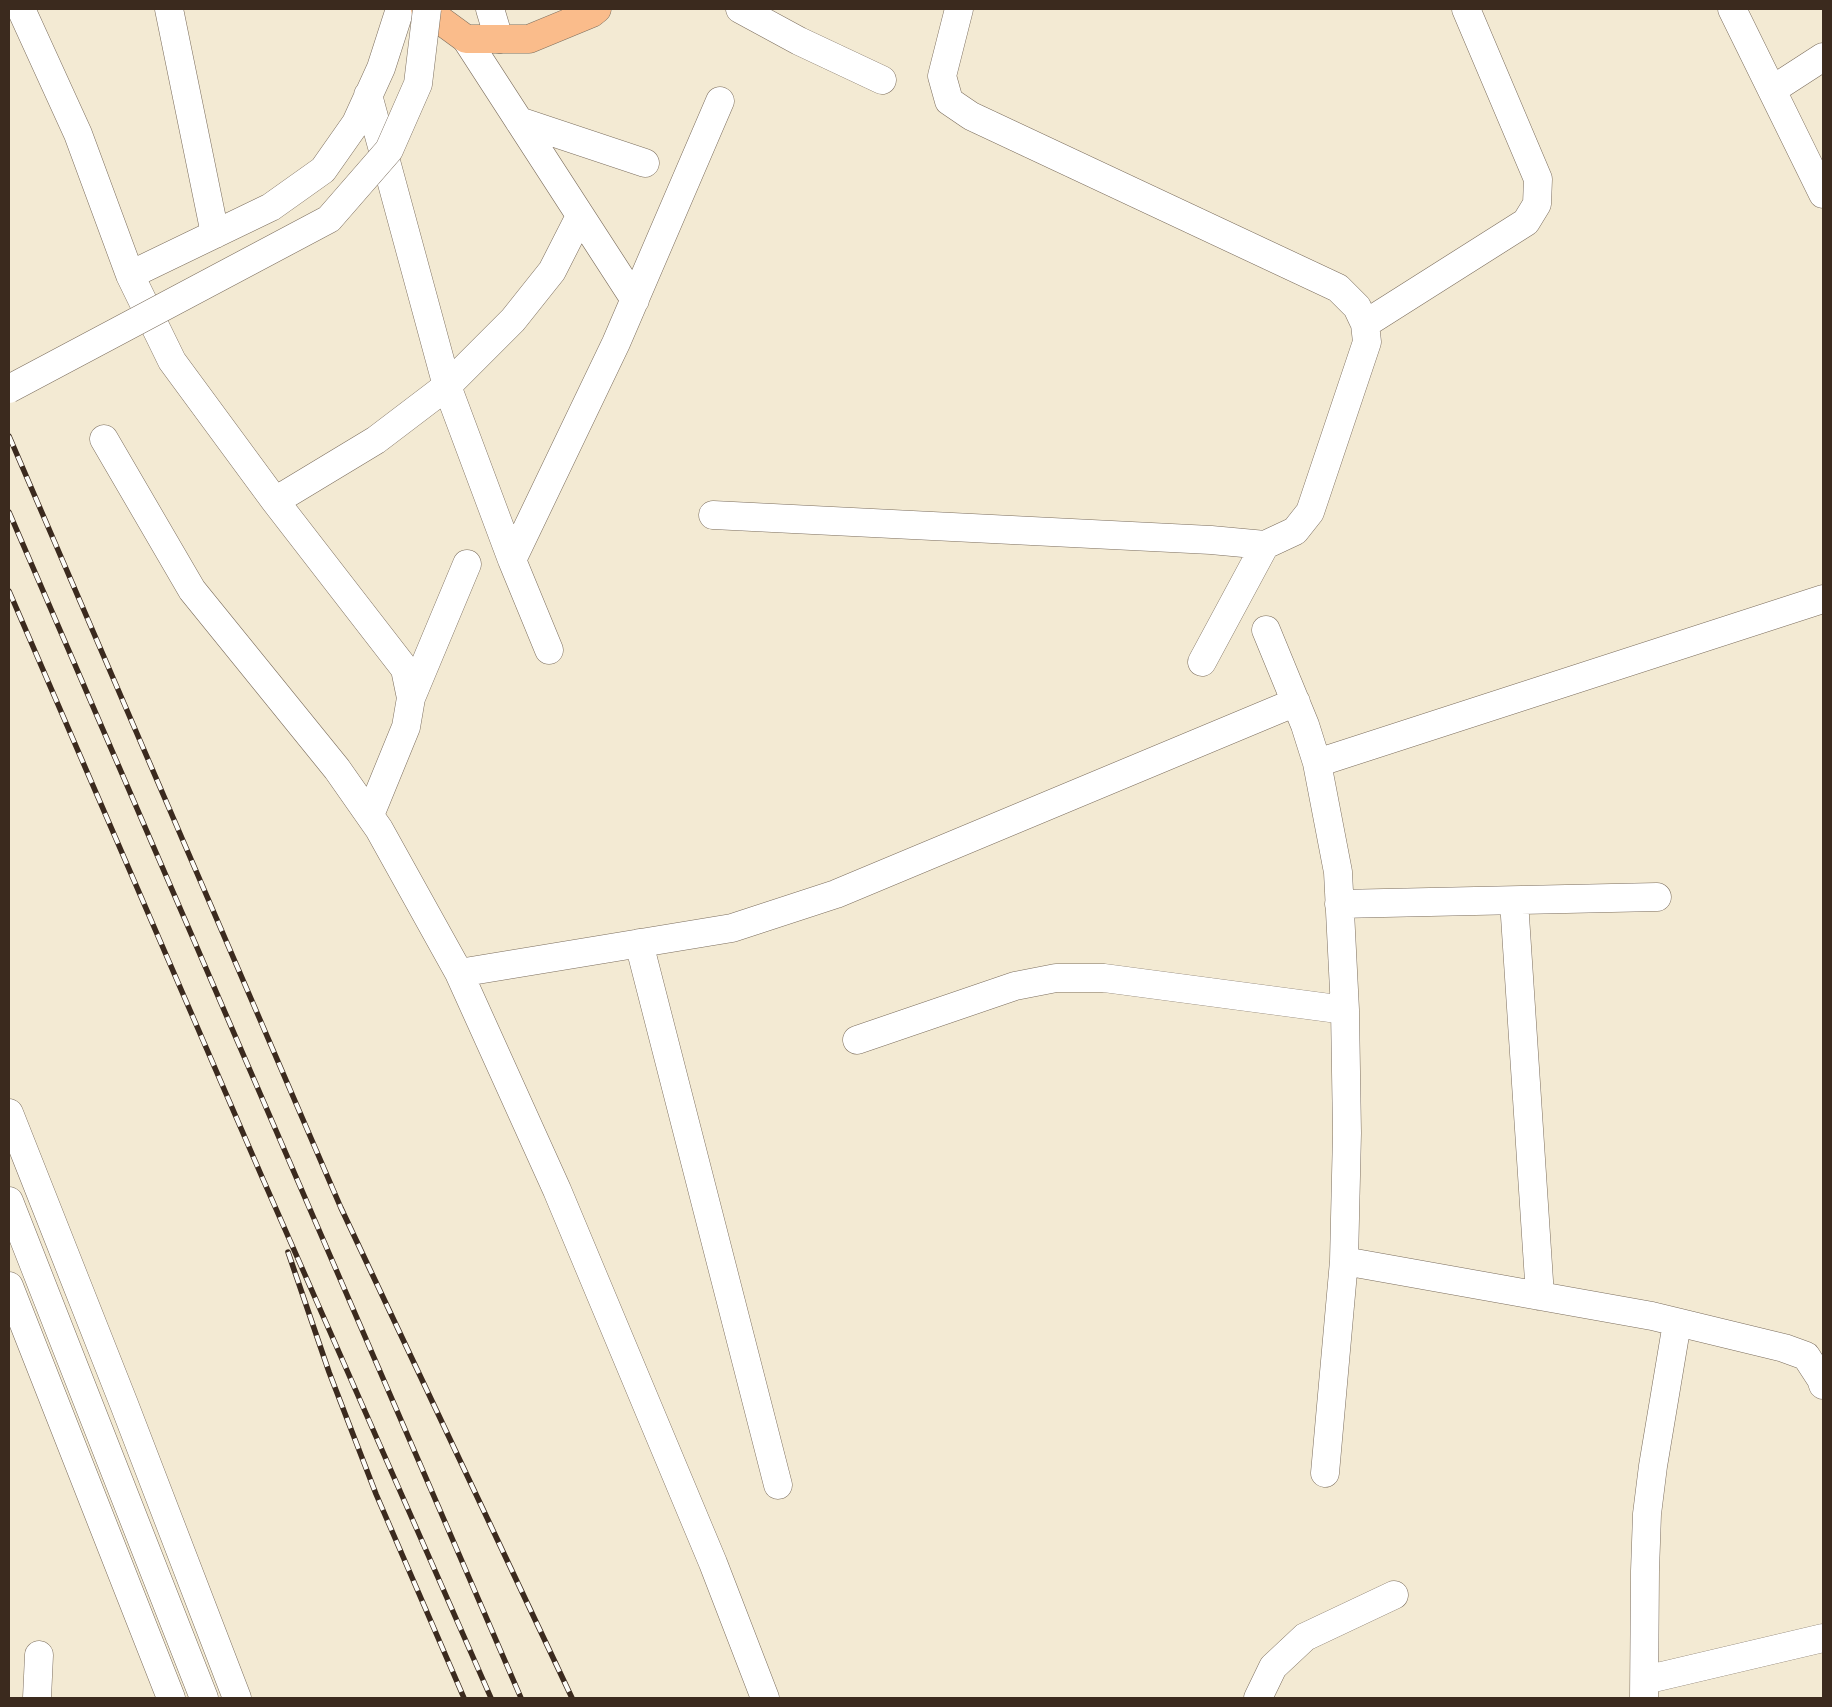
<!DOCTYPE html>
<html>
<head>
<meta charset="utf-8">
<style>
  body { margin:0 }
  #map { position:relative; width:1832px; height:1707px; overflow:hidden; background:#f3ead3; font-family:Mynerve,sans-serif }
  canvas { display:block }
  .frame { position:absolute; inset:0; border:10px solid #3b2a1e; pointer-events:none }
</style>
</head>
<body>
<div id="map">
<canvas width="1832" height="1707"></canvas>
<div class="frame"></div>
</div>
<script>
const c = document.querySelector('canvas').getContext('2d');
c.lineJoin = 'round';
const shape = rows => new Path2D(rows.map(r => 'M' + r).join(''));
function strokePath(path, color, width, dash) { c.strokeStyle = color; c.lineWidth = width; c.lineCap = dash ? 'butt' : 'round'; c.setLineDash(dash || []); c.stroke(path); }
const minor = shape([
  [21,9,78,134,130,275,172,361,275,501,405,669,411,698,406,727,370,815],
  [169,9,215,234],
  [490,9,499,39],
  [740,9,799,41,882,80],
  [1732,9,1823,194],
  [466,39,635,300],
  [1772,90,1823,57],
  [368,95,447,386,512,560,549,650],
  [519,121,645,163],
  [130,275,271,207,323,170,356,123,381,68,400,9],
  [1365,324,1526,222,1537,204,1538,179,1466,9],
  [104,439,192,590,337,769,379,829,459,973,557,1190,713,1563,765,1698],
  [275,501,376,440,447,386,513,320,552,271,580,216],
  [713,515,1211,540,1265,545,1295,531,1310,512,1367,342,1365,324,1357,307,1338,288,971,116,949,101,942,76,959,9],
  [512,560,616,343,720,101],
  [1266,630,1305,725,1317,763,1338,872,1345,1010,1347,1133,1344,1261,1325,1473],
  [1202,662,1265,545],
  [411,698,467,564],
  [1317,763,1823,599],
  [1514,901,1540,1296],
  [1339,904,1657,897],
  [639,943,778,1485],
  [459,973,732,928,836,894,1296,702],
  [857,1040,1015,986,1056,978,1104,978,1345,1010],
  [9,1113,124,1404,237,1698],
  [9,1201,204,1698],
  [1344,1261,1652,1316,1784,1348,1806,1356,1821,1379,1823,1385],
  [9,1286,171,1698],
  [1645,1680,1823,1638],
  [37,1698,39,1655],
  [1258,1698,1273,1667,1305,1637,1394,1595],
  [1644,1698,1645,1571,1647,1514,1653,1466,1677,1323]
]);
const major = shape([
  [425,9,466,39,529,39,592,13,597,9]
]);
strokePath(minor, '#7b6d5d', 29);
strokePath(major, '#7b6d5d', 29);
strokePath(minor, '#fff', 28);
strokePath(major, '#fabc8b', 28);
const rail = shape([
  [9,436,341,1208,572,1698],
  [9,512,521,1698],
  [9,591,262,1177,491,1698],
  [288,1252,329,1372,376,1494,464,1698]
]);
strokePath(rail, '#3b2a1e', 5.5);
strokePath(rail, '#fdfcf7', 4, [11]);
const minorBridge = shape([
  [9,389,329,219,389,150,418,84,427,9]
]);
strokePath(minorBridge, '#7b6d5d', 29, []);
strokePath(minorBridge, '#fff', 28);
</script>
</body>
</html>
